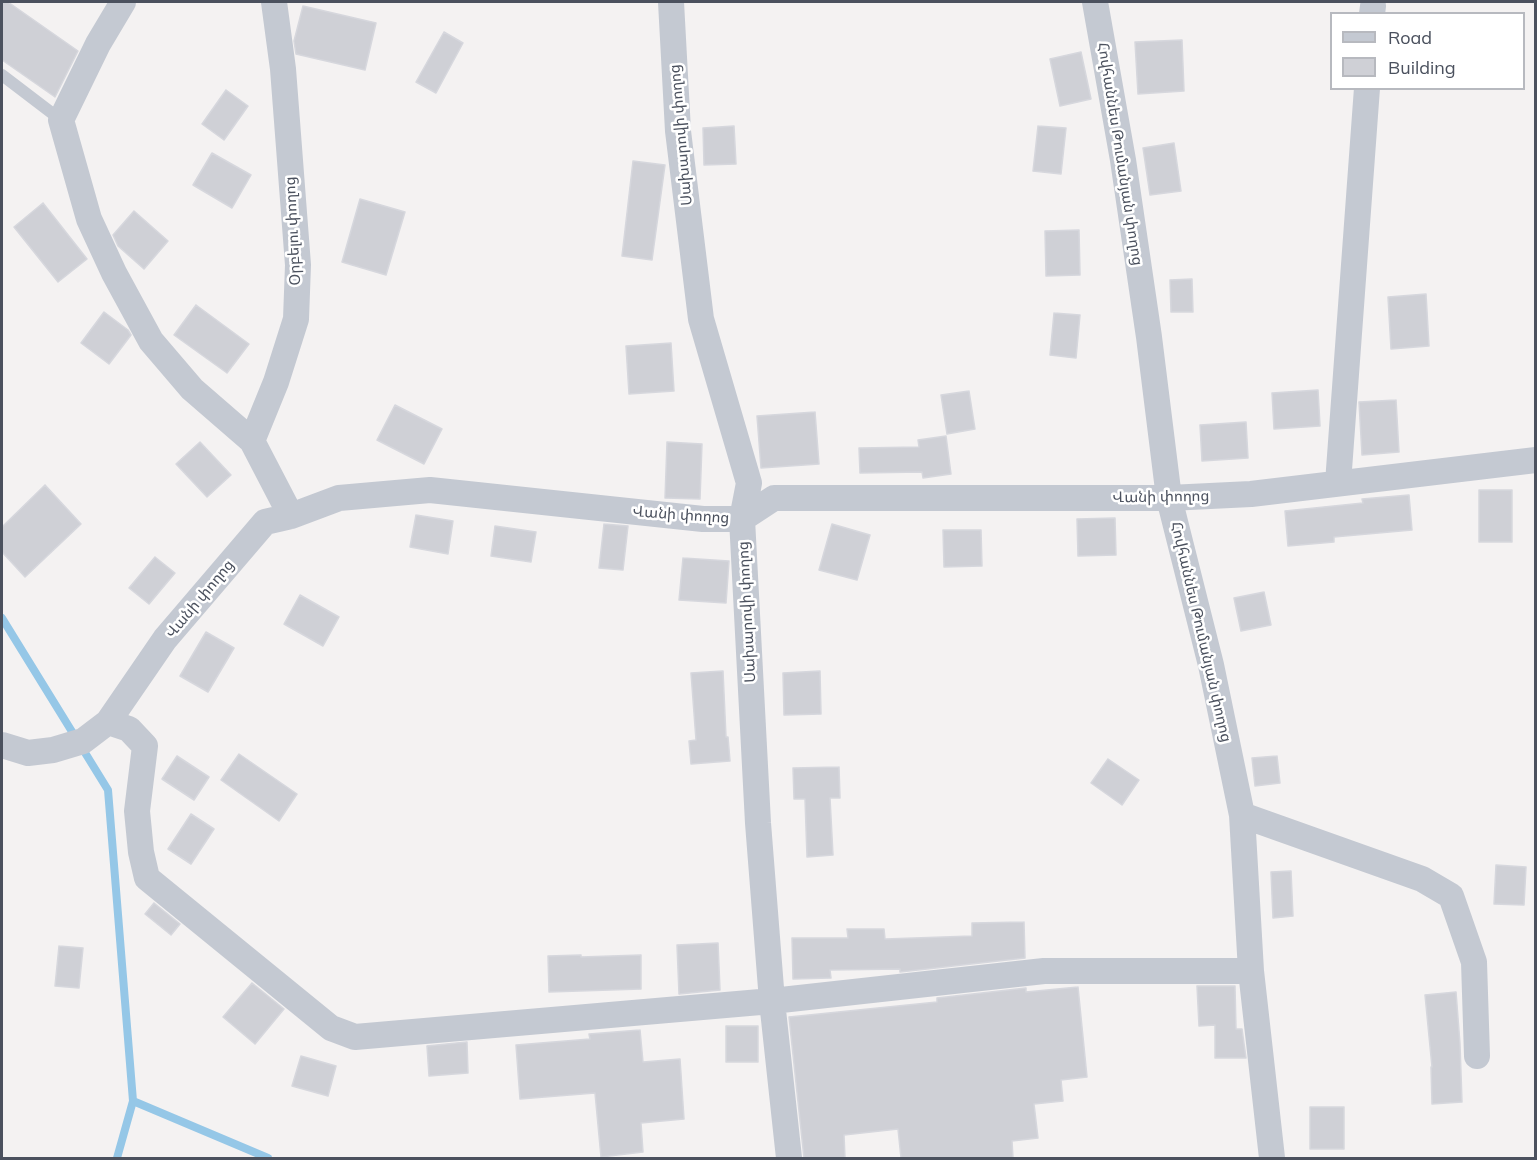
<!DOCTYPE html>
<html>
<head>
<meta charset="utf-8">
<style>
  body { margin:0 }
  #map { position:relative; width:1537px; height:1160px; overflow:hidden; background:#f4f2f2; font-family:Mulish,sans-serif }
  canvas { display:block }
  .frame { position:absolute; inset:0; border:3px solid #4b515e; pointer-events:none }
  .legend { position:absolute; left:1330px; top:12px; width:195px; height:78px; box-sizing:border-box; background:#fff; border:2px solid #b7b9bf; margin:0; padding:8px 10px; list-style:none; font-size:18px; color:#4b515e }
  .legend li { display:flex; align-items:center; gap:12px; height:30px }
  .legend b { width:30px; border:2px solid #b7b9bf }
</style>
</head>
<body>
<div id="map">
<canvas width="1537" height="1160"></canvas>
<div class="frame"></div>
<ul class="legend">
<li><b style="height:8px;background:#c4c9d2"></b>Road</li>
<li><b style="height:16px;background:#cfd0d6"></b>Building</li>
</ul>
</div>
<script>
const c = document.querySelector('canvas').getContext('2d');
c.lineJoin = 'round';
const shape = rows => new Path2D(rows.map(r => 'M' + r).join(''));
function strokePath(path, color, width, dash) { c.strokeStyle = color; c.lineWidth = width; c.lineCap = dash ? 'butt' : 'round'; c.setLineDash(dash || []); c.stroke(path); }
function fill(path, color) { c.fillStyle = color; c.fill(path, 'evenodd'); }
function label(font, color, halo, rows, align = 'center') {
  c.font = font + ' Mulish,"Noto Sans Armenian",sans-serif'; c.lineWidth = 5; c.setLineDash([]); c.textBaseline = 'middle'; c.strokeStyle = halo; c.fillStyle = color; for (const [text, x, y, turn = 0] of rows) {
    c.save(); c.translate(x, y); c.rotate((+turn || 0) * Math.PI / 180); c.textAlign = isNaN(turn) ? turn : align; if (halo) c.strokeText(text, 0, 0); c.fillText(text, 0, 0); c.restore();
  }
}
strokePath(shape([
  [2,618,108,790,133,1101,117,1158],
  [133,1101,268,1158]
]), '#95c7e7', 8);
const building = shape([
  [2,2,8,2,78,51,55,97,2,60,2,2],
  [303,6,376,23,365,70,296,54,294,41,303,6],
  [444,32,463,43,436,93,416,82,444,32],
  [1182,40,1184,91,1138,94,1135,42,1182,40],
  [1081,52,1091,99,1060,106,1050,59,1081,52],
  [226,90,248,106,224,140,202,124,226,90],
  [734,126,736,164,704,165,703,128,734,126],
  [1038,126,1066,128,1061,174,1033,171,1038,126],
  [1174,143,1181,191,1150,195,1143,148,1174,143],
  [212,153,251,175,232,208,193,185,212,153],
  [633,161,665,165,652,260,622,256,633,161],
  [360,199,405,212,386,275,342,262,360,199],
  [43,203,87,259,58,282,14,227,43,203],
  [134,211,168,241,144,269,118,246,113,235,134,211],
  [1079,230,1080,275,1046,276,1045,231,1079,230],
  [1192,279,1193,312,1171,312,1170,280,1192,279],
  [1426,294,1429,346,1391,349,1388,297,1426,294],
  [196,305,249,344,227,373,174,335,196,305],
  [104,312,128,330,131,335,109,364,81,343,104,312],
  [1054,313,1080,315,1076,358,1050,355,1054,313],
  [671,343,674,391,629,394,626,346,671,343],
  [1318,390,1320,426,1274,429,1272,393,1318,390],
  [969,391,975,429,947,434,941,395,969,391],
  [1396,400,1399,452,1362,455,1359,402,1396,400],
  [395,405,442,429,424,464,377,440,395,405],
  [815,412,819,464,761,468,757,416,815,412],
  [1246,422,1248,458,1202,461,1200,425,1246,422],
  [946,436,951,474,923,478,922,472,860,473,859,448,919,447,918,440,946,436],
  [200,442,231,475,207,497,176,464,200,442],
  [667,442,702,444,700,499,665,498,667,442],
  [45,485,81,524,25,577,2,552,2,527,45,485],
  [1479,490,1512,490,1512,542,1479,542,1479,490],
  [1409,495,1412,530,1334,537,1334,542,1288,546,1285,511,1363,503,1362,499,1409,495],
  [416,515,453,521,448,554,410,547,416,515],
  [1115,518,1116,555,1078,556,1077,519,1115,518],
  [604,524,628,526,623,570,599,568,604,524],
  [832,524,870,535,857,580,819,570,832,524],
  [495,526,536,532,531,562,491,556,495,526],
  [943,530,981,530,982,566,944,567,943,530],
  [155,557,175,573,149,604,129,588,155,557],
  [683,558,729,561,726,603,679,600,683,558],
  [1264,592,1271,625,1241,631,1234,598,1264,592],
  [300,595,339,617,323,646,284,624,300,595],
  [206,632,234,648,208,692,180,676,206,632],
  [723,671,726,737,728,737,730,761,691,764,689,741,696,740,691,673,723,671],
  [820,671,821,714,784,715,783,673,820,671],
  [239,754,297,794,279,821,221,780,239,754],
  [177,756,209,777,194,800,162,779,177,756],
  [1277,756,1280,783,1255,786,1252,758,1277,756],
  [1108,759,1139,780,1122,805,1091,783,1108,759],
  [839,767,840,798,830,798,833,855,807,857,805,799,794,799,793,768,839,767],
  [191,814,214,829,191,864,168,849,191,814],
  [1496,865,1526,867,1524,905,1494,904,1496,865],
  [1291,871,1293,916,1273,918,1271,872,1291,871],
  [154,903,180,924,171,935,145,914,154,903],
  [1024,922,1025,958,900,972,900,969,830,970,831,978,793,979,792,938,848,938,847,929,884,929,885,939,972,936,972,923,1024,922],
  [718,943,720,990,679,994,677,945,718,943],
  [59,946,83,948,79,988,55,986,59,946],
  [581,955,581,957,641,955,641,989,549,992,548,956,581,955],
  [252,983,284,1009,255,1044,223,1017,252,983],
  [1197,986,1235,986,1236,1029,1242,1029,1246,1058,1215,1058,1215,1025,1199,1026,1197,986],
  [1078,987,1087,1077,1061,1080,1063,1101,1034,1104,1038,1138,1012,1141,1013,1158,901,1158,898,1129,844,1135,845,1158,804,1158,789,1017,937,1002,937,998,1026,988,1026,992,1078,987],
  [1456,992,1460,1044,1462,1102,1432,1104,1431,1067,1432,1067,1425,995,1456,992],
  [726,1026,758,1026,758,1062,726,1062,726,1026],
  [640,1030,643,1062,680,1059,684,1119,641,1123,643,1152,601,1157,595,1093,520,1099,516,1045,590,1039,589,1034,640,1030],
  [467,1042,468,1073,429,1076,427,1046,467,1042],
  [301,1056,336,1066,328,1096,292,1086,301,1056],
  [1310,1107,1344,1107,1344,1149,1310,1149,1310,1107]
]);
fill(building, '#cfd0d6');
strokePath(building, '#d6d7dd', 1.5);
strokePath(shape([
  [2,75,61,120]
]), '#c4c9d2', 12);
strokePath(shape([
  [123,2,98,44,61,120,89,219,114,273,151,341,192,389,252,441],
  [274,2,283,69,298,265,296,319,276,382,252,441,291,516],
  [671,2,678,131,701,319,749,483,742,519,758,823,772,1001,789,1158],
  [1095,2,1123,160,1149,337,1169,498,1211,665,1242,815,1251,971,1272,1158],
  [1372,14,1373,6],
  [1338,483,1367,88],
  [108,722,129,729,145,746,137,811,141,852,147,878,331,1028,355,1037,772,1001,1044,971,1251,971],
  [2,745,28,753,53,750,83,741,108,722,165,639,265,522,291,516,339,498,430,490,703,519,742,519,774,498,1169,498,1251,494,1536,460],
  [1242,815,1422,879,1451,896,1474,962,1477,1056]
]), '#c4c9d2', 26);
label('15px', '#4b515e', '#fff', [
  ["Սախարովի փողոց",681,135,-95],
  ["Հովհաննես Թումանյան փողոց",1120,154,81],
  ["Օրբելու փողոց",293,231,-93],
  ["Վանի փողոց",1161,497,-1],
  ["Վանի փողոց",681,515,4],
  ["Վանի փողոց",200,599,-50],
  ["Սախարովի փողոց",747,612,-93],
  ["Հովհաննես Թումանյան փողոց",1201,632,77]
]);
</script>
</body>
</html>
